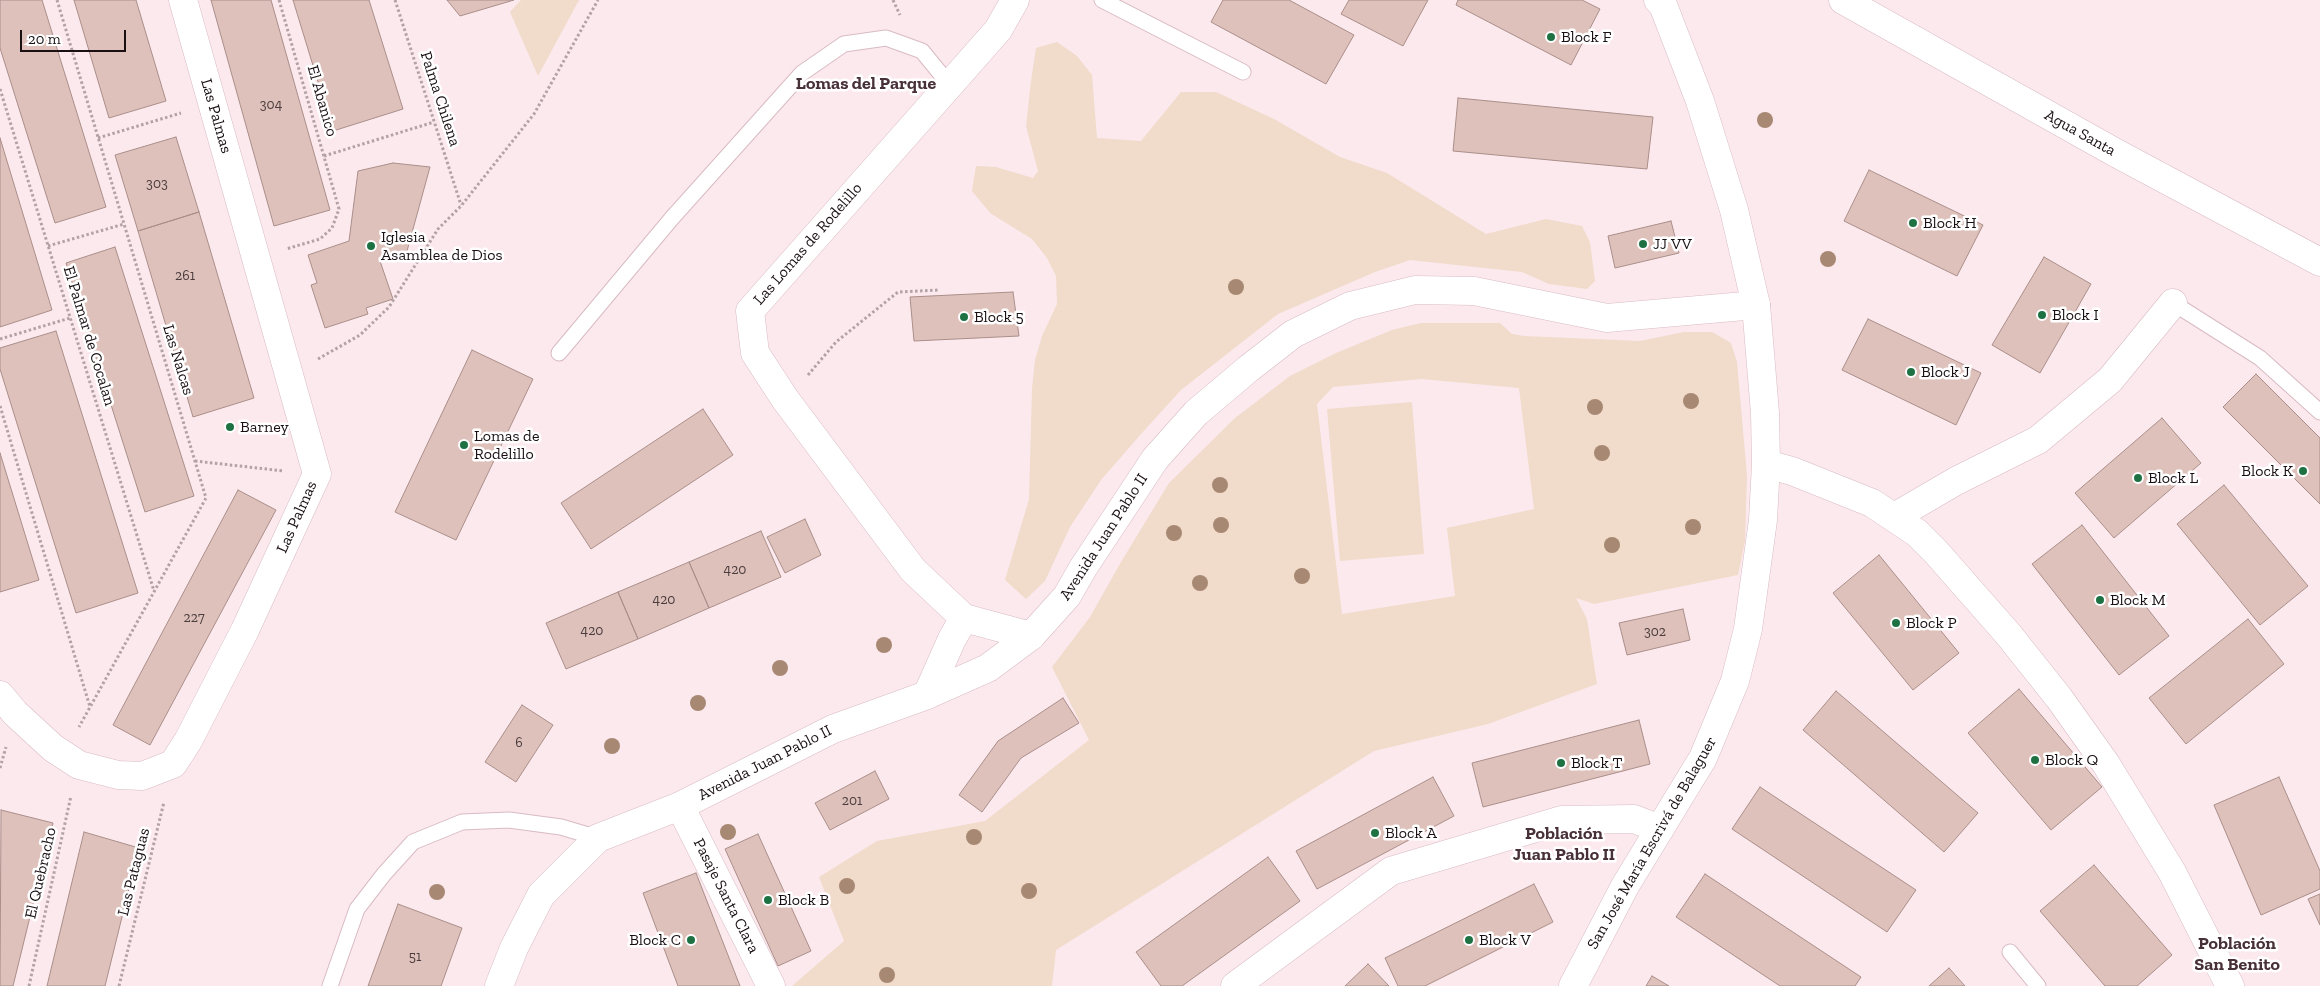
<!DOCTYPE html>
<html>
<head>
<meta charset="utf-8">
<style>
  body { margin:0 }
  #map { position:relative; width:2320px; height:986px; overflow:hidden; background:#fce9ee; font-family:"Zilla Slab",serif }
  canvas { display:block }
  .scale { position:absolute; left:20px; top:30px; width:106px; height:22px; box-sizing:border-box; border:2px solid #1a1013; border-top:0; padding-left:6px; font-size:15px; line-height:18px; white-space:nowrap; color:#1a1013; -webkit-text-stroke:4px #fff; paint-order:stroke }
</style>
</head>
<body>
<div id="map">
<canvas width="2320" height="986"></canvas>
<div class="scale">20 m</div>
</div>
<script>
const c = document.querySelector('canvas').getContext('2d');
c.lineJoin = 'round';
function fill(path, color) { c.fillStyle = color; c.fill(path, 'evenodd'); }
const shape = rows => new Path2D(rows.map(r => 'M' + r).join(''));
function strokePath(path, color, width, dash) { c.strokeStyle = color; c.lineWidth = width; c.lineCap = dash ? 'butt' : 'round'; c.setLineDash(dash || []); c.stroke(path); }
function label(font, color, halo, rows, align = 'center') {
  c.font = font + ' "Zilla Slab",serif'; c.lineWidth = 5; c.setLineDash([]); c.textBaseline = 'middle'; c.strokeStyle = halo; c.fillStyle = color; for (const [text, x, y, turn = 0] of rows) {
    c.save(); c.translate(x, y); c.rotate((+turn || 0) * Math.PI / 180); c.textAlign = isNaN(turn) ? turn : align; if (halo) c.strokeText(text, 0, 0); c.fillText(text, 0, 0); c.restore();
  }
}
fill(shape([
  [521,0,579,0,538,76,510,12],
  [1057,42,1077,56,1092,75,1097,138,1141,141,1181,92,1216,92,1274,119,1340,157,1387,173,1486,234,1546,219,1582,226,1590,242,1595,281,1587,289,1549,284,1522,272,1410,260,1375,272,1278,314,1181,390,1141,434,1101,480,1070,527,1045,581,1026,599,1005,580,1029,499,1032,388,1035,360,1042,336,1057,304,1056,276,1047,258,1032,239,990,213,972,191,976,166,996,167,1033,178,1038,171,1026,126,1031,81,1036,48],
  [1421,323,1500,323,1512,334,1524,336,1640,341,1684,332,1712,332,1731,343,1737,362,1747,476,1745,541,1738,575,1594,604,1576,598,1587,619,1597,684,1488,724,1374,751,1056,950,1052,986,792,986,844,941,819,877,877,841,985,821,1089,740,1052,667,1090,617,1121,562,1169,483,1235,418,1290,376,1336,353,1392,330],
  [1422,379,1519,388,1534,509,1447,528,1455,596,1342,614,1317,404,1333,387],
  [1412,402,1424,554,1340,561,1327,409]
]), '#f1dbca');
const building = shape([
  [0,0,42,0,106,207,55,223,0,48,0,0],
  [74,0,136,0,166,101,109,118,74,0],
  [211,0,271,0,330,210,274,226,211,0],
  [293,0,369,0,403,109,333,131,293,0],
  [447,0,514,0,460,16,447,0],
  [1223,0,1289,0,1354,35,1326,84,1211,22,1223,0],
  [1349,0,1428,0,1403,46,1341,14,1349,0],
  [1458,0,1582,0,1600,9,1571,65,1456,5,1458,0],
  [1458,98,1653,117,1647,169,1453,151,1458,98],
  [176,137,199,212,138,231,115,155,176,137],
  [0,138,52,310,0,327,0,138],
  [393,163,430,167,407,251,380,261,393,299,366,308,368,314,325,328,311,285,317,283,308,255,349,241,358,171,393,163],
  [1869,170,1983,225,1957,276,1844,221,1869,170],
  [199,212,254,398,193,417,138,231,199,212],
  [1671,221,1679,253,1615,268,1608,236,1671,221],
  [115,247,194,496,145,512,66,263,115,247],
  [2044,257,2091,284,2040,373,1992,345,2044,257],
  [1013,292,1019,336,914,341,910,297,1013,292],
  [1868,319,1981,373,1956,425,1842,370,1868,319],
  [56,331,138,593,76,613,0,369,0,348,56,331],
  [472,350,533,379,456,540,395,512,472,350],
  [2256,374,2320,438,2320,504,2223,407,2256,374],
  [703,409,733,455,591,549,561,503,703,409],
  [2162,418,2201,463,2114,538,2075,493,2162,418],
  [0,453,39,580,0,592,0,453],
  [2224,485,2308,586,2260,625,2177,524,2224,485],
  [238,490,276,510,150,745,113,725,238,490],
  [805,519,821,555,785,573,767,537,805,519],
  [2082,525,2169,636,2119,675,2032,564,2082,525],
  [761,531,781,577,709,608,689,562,761,531],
  [1879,555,1959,653,1913,690,1833,593,1879,555],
  [689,562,709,608,638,639,618,592,689,562],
  [618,592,638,639,566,669,546,623,618,592],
  [1683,609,1690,640,1627,655,1619,623,1683,609],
  [2248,619,2284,664,2186,744,2149,698,2248,619],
  [2019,689,2102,787,2051,830,1968,733,2019,689],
  [1836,691,1978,813,1944,852,1803,730,1836,691],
  [1063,698,1079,723,1021,758,982,812,959,795,998,741,1063,698],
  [522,705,553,725,516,782,485,762,522,705],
  [1639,720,1650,764,1483,807,1472,763,1639,720],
  [875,771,889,799,830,830,815,803,875,771],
  [1433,777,1454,816,1317,889,1296,851,1433,777],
  [2279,777,2320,871,2320,889,2261,915,2214,805,2279,777],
  [1760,787,1916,890,1887,932,1732,829,1760,787],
  [1,810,53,823,13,986,0,986,1,810],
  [84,832,139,848,105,986,47,986,84,832],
  [758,834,811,951,778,966,725,849,758,834],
  [1268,857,1300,901,1182,986,1161,986,1136,952,1268,857],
  [2094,865,2172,955,2137,986,2105,986,2040,911,2094,865],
  [696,873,740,986,678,986,643,893,696,873],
  [1705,874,1861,977,1855,986,1780,986,1676,917,1705,874],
  [1534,884,1553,922,1425,986,1398,986,1385,958,1534,884],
  [2320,894,2320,925,2308,899,2320,894],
  [398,904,462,928,441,986,368,986,398,904],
  [1368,964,1389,986,1345,986,1368,964],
  [1949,968,1965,986,1929,986,1949,968],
  [1652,976,1669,986,1646,986,1652,976]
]);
fill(building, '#dec1bb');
strokePath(building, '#aa8e89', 1);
const service = shape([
  [1102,0,1243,72],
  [2173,303,2260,358,2320,412],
  [559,353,672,218,802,73,844,44,886,38,922,51,949,84],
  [2010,952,2038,986],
  [330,986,357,909,384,874,413,842,462,822,509,820,561,827,598,838]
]);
const minor = shape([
  [1015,0,998,30,750,311,755,353,785,399,913,570,964,618,1031,636],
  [1766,464,1792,471,1872,503,1917,533,1936,552,2008,634,2059,698,2106,764,2172,872,2230,986],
  [1896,516,1956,481,2038,440,2110,380,2173,303],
  [0,695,15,713,53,748,79,765,118,775,142,776,173,764,188,741,245,630,317,474,183,0],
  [927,695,952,639,964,618],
  [680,806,771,986],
  [1235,986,1391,871,1562,820,1634,819,1660,829],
  [1573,986,1625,886,1703,758,1735,681,1748,629,1763,520,1766,464,1765,413,1756,305]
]);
const tertiary = shape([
  [499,986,514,948,541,895,598,838,680,806,833,729,927,695,988,668,1031,636,1067,596,1083,568,1155,459,1196,413,1248,369,1293,334,1350,306,1415,290,1474,291,1607,318,1756,305,1734,210,1700,101,1663,5,1658,0]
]);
const primary = shape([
  [1843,0,2116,153,2320,262]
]);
strokePath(service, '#d8bbc3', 17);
strokePath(minor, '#d8bbc3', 29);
strokePath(tertiary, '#d8bbc3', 29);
strokePath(primary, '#d8bbc3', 29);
strokePath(shape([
  [57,0,206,498,79,727],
  [279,0,339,209,332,228,320,239,286,249],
  [395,0,461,205],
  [893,0,900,15],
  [0,89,154,591],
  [98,138,181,113],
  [324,156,434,122],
  [48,246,124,224],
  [0,339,70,318],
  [318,359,360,335,389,307,438,229,461,206,534,114,598,0],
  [808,375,836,342,898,292,940,290],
  [0,406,90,707],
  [195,461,284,471],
  [0,768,6,747],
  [29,986,71,796],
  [119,986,164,802]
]), '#b2a2a6', 3, [2.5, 2.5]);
strokePath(service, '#fff', 15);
strokePath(minor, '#fff', 28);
strokePath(tertiary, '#fff', 28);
strokePath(primary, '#fff', 28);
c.fillStyle = '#a78873';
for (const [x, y] of [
  [1765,120],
  [1828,259],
  [1236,287],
  [1691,401],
  [1595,407],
  [1602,453],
  [1220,485],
  [1221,525],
  [1693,527],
  [1174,533],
  [1612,545],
  [1302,576],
  [1200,583],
  [884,645],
  [780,668],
  [698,703],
  [612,746],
  [728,832],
  [974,837],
  [847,886],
  [1029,891],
  [437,892],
  [887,975]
]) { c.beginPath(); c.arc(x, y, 8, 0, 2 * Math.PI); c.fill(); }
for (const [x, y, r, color] of [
  [1551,37,5,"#1e7142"],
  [1913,223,5,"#1e7142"],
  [1643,244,5,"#1e7142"],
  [371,246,5,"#1e7142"],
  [2042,315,5,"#1e7142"],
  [964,317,5,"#1e7142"],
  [1911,372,5,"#1e7142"],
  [230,427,5,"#1e7142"],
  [464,445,5,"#1e7142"],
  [2303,471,5,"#1e7142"],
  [2138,478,5,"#1e7142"],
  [2100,600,5,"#1e7142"],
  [1896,623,5,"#1e7142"],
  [2035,760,5,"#1e7142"],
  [1561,763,5,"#1e7142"],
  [1375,833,5,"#1e7142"],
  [768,900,5,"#1e7142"],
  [691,940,5,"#1e7142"],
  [1469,940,5,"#1e7142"]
]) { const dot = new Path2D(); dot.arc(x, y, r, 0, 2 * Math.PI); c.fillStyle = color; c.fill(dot); strokePath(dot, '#fff', 2); }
label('14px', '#4b3c3d', null, [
  ["304",271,105],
  ["303",157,184],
  ["261",185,276],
  ["420",735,570],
  ["420",664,600],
  ["227",194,618],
  ["420",592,631],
  ["302",1655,632],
  ["6",519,743],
  ["201",852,801],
  ["51",415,957]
]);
label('16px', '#1a1013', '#fff', [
  ["Block F",1561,37],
  ["Block H",1923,223],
  ["Iglesia",381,237],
  ["Asamblea de Dios",381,255],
  ["JJ VV",1653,244],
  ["Block I",2052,315],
  ["Block 5",974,317],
  ["Block J",1921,372],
  ["Barney",240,427],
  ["Lomas de",474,436],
  ["Rodelillo",474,454],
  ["Block K",2293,471,"right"],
  ["Block L",2148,478],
  ["Block M",2110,600],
  ["Block P",1906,623],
  ["Block Q",2045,760],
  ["Block T",1571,763],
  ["Block A",1385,833],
  ["Block B",778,900],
  ["Block C",681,940,"right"],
  ["Block V",1479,940]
], 'left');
label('16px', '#1a1013', '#fff', [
  ["Palma Chilena",440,99,72],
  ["El Abanico",322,101,74],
  ["Las Palmas",216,116,74],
  ["Agua Santa",2080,133,29],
  ["Las Lomas de Rodelillo",808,244,-49],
  ["El Palmar de Cocalan",89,336,73],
  ["Las Nalcas",178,360,73],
  ["Las Palmas",297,517,-66],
  ["Avenida Juan Pablo II",1104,537,-57],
  ["Avenida Juan Pablo II",765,763,-27],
  ["San José María Escrivá de Balaguer",1652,843,-60],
  ["Las Pataguas",134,872,-76],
  ["El Quebracho",41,873,-77],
  ["Pasaje Santa Clara",726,896,63]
]);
label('bold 18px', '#473037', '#fff', [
  ["Lomas del Parque",866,84],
  ["Población",1564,834],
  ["Juan Pablo II",1564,855],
  ["Población",2237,944],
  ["San Benito",2237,965]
]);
</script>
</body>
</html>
